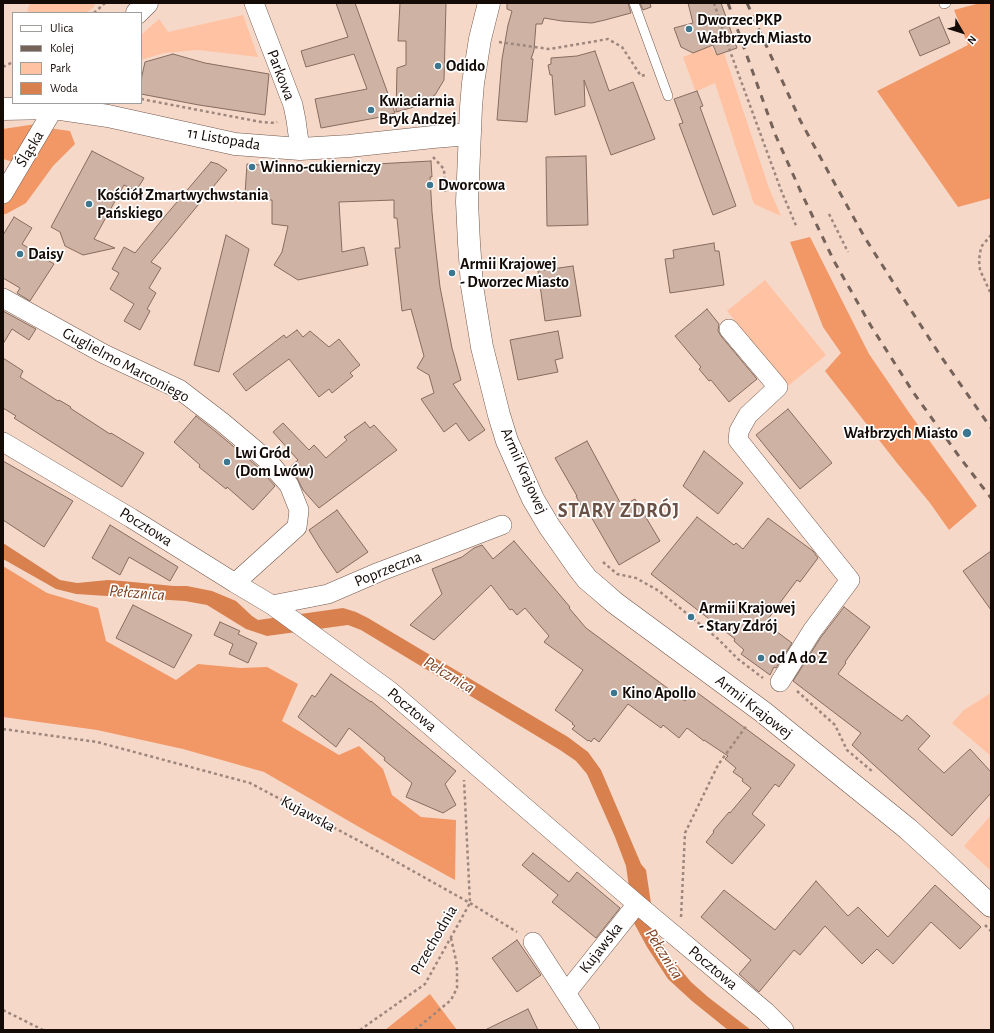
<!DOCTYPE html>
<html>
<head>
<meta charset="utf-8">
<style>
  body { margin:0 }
  #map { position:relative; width:994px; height:1033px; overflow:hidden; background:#f6d8c9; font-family:"Alegreya Sans",sans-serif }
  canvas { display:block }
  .frame { position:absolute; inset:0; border:4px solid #140a06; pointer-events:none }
  .legend { position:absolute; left:12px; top:12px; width:130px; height:92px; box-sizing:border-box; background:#fff; border:1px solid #a19d9b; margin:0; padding:5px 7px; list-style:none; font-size:12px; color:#140a06 }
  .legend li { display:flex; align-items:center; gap:8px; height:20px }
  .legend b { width:20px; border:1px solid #a19d9b }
  .north { position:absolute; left:942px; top:12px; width:40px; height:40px; -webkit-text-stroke:3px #fff; paint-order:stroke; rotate:129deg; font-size:11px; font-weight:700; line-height:16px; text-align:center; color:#140a06 }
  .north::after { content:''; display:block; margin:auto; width:14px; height:18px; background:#140a06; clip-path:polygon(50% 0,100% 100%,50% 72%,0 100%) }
</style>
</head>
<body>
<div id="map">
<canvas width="994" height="1033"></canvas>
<div class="frame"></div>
<ul class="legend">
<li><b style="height:5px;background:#fff"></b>Ulica</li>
<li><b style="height:5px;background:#75635a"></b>Kolej</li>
<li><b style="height:11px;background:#ffc2a2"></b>Park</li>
<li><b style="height:11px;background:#d9804f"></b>Woda</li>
</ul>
<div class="north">N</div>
</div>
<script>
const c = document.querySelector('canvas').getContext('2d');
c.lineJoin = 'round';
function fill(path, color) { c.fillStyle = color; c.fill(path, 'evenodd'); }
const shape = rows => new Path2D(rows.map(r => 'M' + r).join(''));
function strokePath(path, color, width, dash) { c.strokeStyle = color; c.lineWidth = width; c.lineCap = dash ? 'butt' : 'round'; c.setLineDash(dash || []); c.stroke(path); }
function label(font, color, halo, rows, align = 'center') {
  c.font = font + ' "Alegreya Sans",sans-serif'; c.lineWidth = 3.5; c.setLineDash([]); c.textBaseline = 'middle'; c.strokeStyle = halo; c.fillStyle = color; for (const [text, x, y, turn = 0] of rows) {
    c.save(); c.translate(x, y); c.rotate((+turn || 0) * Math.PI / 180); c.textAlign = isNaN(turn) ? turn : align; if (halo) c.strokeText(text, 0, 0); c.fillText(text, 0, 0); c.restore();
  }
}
fill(shape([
  [30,3,95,3,94,7,86,13,32,13,27,11],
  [243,15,258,57,198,50,164,53,141,60,141,35,159,19,168,32],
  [710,46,717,55,724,53,769,188,781,216,754,204,715,83,697,91,695,90,683,57],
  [765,280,826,355,788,386,727,311],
  [991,693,991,756,952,723,964,710],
  [991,815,991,871,964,846]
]), '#ffc2a2');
fill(shape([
  [980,3,991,3,991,198,958,207,877,91,968,45,954,10],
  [36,124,17,163,3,159,3,129],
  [48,128,70,131,75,144,53,166,26,203,6,214,3,214,3,206],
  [810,237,869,354,910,414,977,506,949,530,930,503,897,463,825,371,841,353,823,327,790,242],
  [3,566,47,593,98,608,106,641,176,680,198,664,241,668,267,667,298,684,282,721,339,755,359,746,383,769,392,795,421,817,456,820,455,880,366,831,264,772,183,749,97,730,3,717],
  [430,994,457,1030,385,1030]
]), '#f29766');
fill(shape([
  [3,543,60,580,77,583,108,580,122,581,174,586,187,586,212,591,236,601,252,616,258,620,343,608,356,612,368,618,568,737,588,752,601,770,641,864,646,870,655,930,672,959,691,982,708,997,751,1030,728,1030,692,1001,668,979,647,947,634,923,626,866,615,837,587,774,576,761,560,750,361,630,348,625,267,636,246,629,207,605,185,601,76,594,56,589,3,559]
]), '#d9804f');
const building = shape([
  [336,3,355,3,395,113,381,117,321,128,315,99,367,89,354,54,306,67,301,51,348,37,336,3],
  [400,3,446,3,444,80,435,95,414,107,396,112,397,68,406,65,406,41,398,41,400,3],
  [507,3,628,3,631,13,605,20,592,23,562,21,544,18,542,24,536,24,534,50,531,59,533,59,527,122,497,120,502,59,508,25,512,11,507,9,507,3],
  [640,3,650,3,651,7,643,10,640,3],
  [688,3,721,3,737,48,717,55,713,45,693,53,681,47,674,28,693,23,688,3],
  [939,17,950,43,920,56,909,31,939,17],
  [595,51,609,91,633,82,655,139,611,155,584,80,585,106,555,115,552,75,550,75,548,65,551,64,551,58,577,56,595,51],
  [173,54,205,63,269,74,265,115,199,105,141,94,141,80,145,62,173,54],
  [697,91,703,106,700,107,736,206,713,215,679,124,683,123,674,99,697,91],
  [92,151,144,178,136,191,124,185,94,239,115,248,83,255,65,246,60,232,51,227,92,151],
  [586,156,588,225,547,226,546,157,586,156],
  [431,161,432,177,430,177,432,212,435,243,440,287,452,348,461,380,453,384,485,430,469,441,456,423,444,432,421,399,434,393,429,375,417,368,424,356,411,309,402,311,395,248,400,248,397,218,394,218,394,200,339,202,342,252,364,247,368,265,298,280,274,265,282,252,288,226,272,224,272,200,261,200,260,195,245,194,247,164,302,168,431,161],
  [211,162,218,164,227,170,151,262,161,268,149,288,156,293,147,309,150,311,140,330,124,321,134,304,110,289,119,273,112,269,124,247,135,253,166,215,211,162],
  [14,217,32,228,22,244,54,264,30,301,17,293,20,288,3,278,3,235,14,217],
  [226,235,249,249,219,372,194,365,226,235],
  [714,243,715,251,719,251,724,285,670,293,665,259,674,258,673,250,714,243],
  [573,266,581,316,545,321,538,271,573,266],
  [707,309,719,324,718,331,721,336,757,379,729,402,711,380,709,381,699,369,701,367,675,336,707,309],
  [3,311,36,329,29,340,12,329,3,344,3,311],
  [297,330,303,337,310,331,329,347,339,339,360,365,350,373,353,376,332,393,329,389,319,397,289,359,246,391,233,374,284,335,286,338,297,330],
  [558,331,563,358,555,360,558,372,518,380,510,340,558,331],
  [3,358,23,371,20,377,58,401,59,400,71,407,70,408,110,434,111,433,144,453,122,487,14,418,16,416,3,408,3,358],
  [788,409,832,463,800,489,756,435,788,409],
  [196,416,215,431,258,467,275,486,253,510,227,487,226,489,199,467,200,465,174,442,196,416],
  [365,422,370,428,374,425,397,450,319,508,303,490,297,478,289,468,298,460,273,432,283,423,309,450,314,445,326,458,347,440,344,437,365,422],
  [587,441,622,506,635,499,660,541,619,565,586,508,583,510,576,496,577,496,555,458,587,441],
  [704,451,743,483,718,514,683,486,704,451],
  [3,461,73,501,44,547,3,520,3,461],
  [337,510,368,552,337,573,320,548,309,530,337,510],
  [697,517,734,545,736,543,743,549,768,518,813,551,818,558,800,582,797,580,765,623,792,643,776,668,774,667,770,675,741,654,744,650,734,641,735,639,651,574,697,517],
  [110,525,178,567,170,581,129,557,120,575,92,558,110,525],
  [514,541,570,607,569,608,586,628,685,701,691,688,795,765,779,787,775,784,752,814,765,825,732,864,706,842,714,832,713,831,729,812,730,813,751,788,742,781,743,779,733,772,736,768,725,759,728,756,704,740,704,741,687,728,679,738,663,725,661,728,628,704,599,742,594,738,591,742,589,740,588,741,572,729,575,726,572,724,573,723,555,710,583,670,544,642,549,636,525,608,517,615,512,609,510,610,491,585,434,640,410,625,442,594,432,569,462,557,474,548,482,545,493,559,514,541],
  [991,551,991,610,963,571,991,551],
  [133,605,192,635,174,668,116,638,133,605],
  [844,607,870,627,845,662,846,663,838,674,902,721,907,715,930,736,918,749,944,773,970,749,991,772,991,793,952,836,852,745,861,733,793,681,821,637,844,607],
  [220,622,240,631,238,634,257,643,248,663,229,654,233,644,214,635,220,622],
  [331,674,371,702,371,701,456,771,445,784,456,805,443,813,406,797,412,783,384,760,385,758,349,728,336,747,298,717,312,695,315,697,331,674],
  [533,853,569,882,577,872,620,908,596,938,552,902,558,895,522,865,533,853],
  [816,881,848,916,858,907,888,937,935,885,981,927,960,949,931,922,893,964,877,949,862,964,825,926,800,955,794,950,759,992,739,974,751,960,701,917,724,890,775,930,816,881],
  [517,940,541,975,517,992,492,958,517,940],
  [528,1009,538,1030,485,1030,528,1009]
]);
fill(building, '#ceb2a3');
strokePath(building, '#866c5f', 1);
const service = shape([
  [634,3,668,96],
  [944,4,946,3]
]);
const minor = shape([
  [254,3,293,105,296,120,300,149],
  [3,194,57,103],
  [3,298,104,354,179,389,222,422,266,459,289,485,299,510,297,527,235,583],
  [729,329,778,387,748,415,739,431,738,440,850,580,812,631,780,682],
  [3,442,131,518,235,583,272,605,390,691,637,904,766,1012,784,1030],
  [272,605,328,594,379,572,502,525],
  [533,942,590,1030],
  [566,993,637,904]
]);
const secondary = shape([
  [489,3,480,39,473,83,471,107,467,202,469,243,471,271,472,286,482,347,499,415,507,441,533,499,549,526,577,566,587,579,600,590,615,603,763,712,908,829,942,860,991,906],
  [137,13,147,3],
  [3,109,54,108,108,116,235,144,300,149,349,146,433,137,470,134]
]);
strokePath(service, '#71584c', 10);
strokePath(minor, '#71584c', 20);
strokePath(secondary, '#71584c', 23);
strokePath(shape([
  [714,3,730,51,781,190,797,228],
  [94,13,105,3],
  [499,42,549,49,608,39,622,47,641,76,645,75],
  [3,67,13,62],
  [141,99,261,122,276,123,277,122],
  [433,157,444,169,445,192],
  [829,214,848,252],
  [991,235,981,247,979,260,980,270,991,294],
  [603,562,617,574,636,578,659,591,717,638,738,659,763,678],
  [797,691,835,725,847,750,873,772],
  [3,729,97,742,250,783,361,842,470,903,517,932],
  [681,917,685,833,718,765,747,725],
  [985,925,991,931],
  [3,1010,43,1030],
  [360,1030,425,984,470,903,464,780],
  [415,1030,451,1000,457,988,457,965,451,938]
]), '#9d877d', 2.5, [3, 3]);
strokePath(service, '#fff', 9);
strokePath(minor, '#fff', 19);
strokePath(secondary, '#fff', 22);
strokePath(shape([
  [728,3,775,134,800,190,834,261,871,326,913,392,961,459,991,498],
  [747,3,800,120,830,175,865,238,907,304,942,358,991,428]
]), '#75635a', 3, [7, 7]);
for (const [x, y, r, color] of [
  [689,29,4,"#3c768f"],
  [438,66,4,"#3c768f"],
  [371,110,4,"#3c768f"],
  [252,167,4,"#3c768f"],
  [430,185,4,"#3c768f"],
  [89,204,4,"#3c768f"],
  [20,254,4,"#3c768f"],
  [452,273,4,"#3c768f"],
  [967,433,5,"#3c768f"],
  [227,462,4,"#3c768f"],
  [691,617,4,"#3c768f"],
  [761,658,4,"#3c768f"],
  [614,693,4,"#3c768f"]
]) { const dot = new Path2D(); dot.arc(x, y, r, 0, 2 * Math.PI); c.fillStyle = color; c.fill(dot); strokePath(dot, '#fff', 1.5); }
label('bold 16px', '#140a06', '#fff', [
  ["Dworzec PKP",697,20],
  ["Wałbrzych Miasto",697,38],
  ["Odido",446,66],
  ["Kwiaciarnia",379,101],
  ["Bryk Andzej",379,119],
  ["Winno-cukierniczy",260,167],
  ["Dworcowa",438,185],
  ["Kościół Zmartwychwstania",97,195],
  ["Pańskiego",97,213],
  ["Daisy",28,254],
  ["Armii Krajowej",460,264],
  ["- Dworzec Miasto",460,282],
  ["Wałbrzych Miasto",958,433,"right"],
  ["Lwi Gród",235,453],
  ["(Dom Lwów)",235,471],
  ["Armii Krajowej",699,608],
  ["- Stary Zdrój",699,626],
  ["od A do Z",769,658],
  ["Kino Apollo",622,693]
], 'left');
label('16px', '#140a06', '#fff', [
  ["Parkowa",281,75,69],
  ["11 Listopada",224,139,10],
  ["Śląska",30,149,-59],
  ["Guglielmo Marconiego",126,365,28],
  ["Armii Krajowej",524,471,66],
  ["Pocztowa",146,527,32],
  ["Poprzeczna",388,569,-22],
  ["Armii Krajowej",754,707,38],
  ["Pocztowa",412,710,40],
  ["Kujawska",308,814,28],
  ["Przechodnia",434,940,-60],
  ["Kujawska",601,948,-52],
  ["Pocztowa",713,968,40]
]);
label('italic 17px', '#7e4221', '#fff', [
  ["Pełcznica",137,593,5],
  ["Pełcznica",449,675,31],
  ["Pełcznica",664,954,58]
]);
c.letterSpacing = '1px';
label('bold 20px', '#6a5145', '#fff', [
  ["STARY ZDRÓJ",619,511]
]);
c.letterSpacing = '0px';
</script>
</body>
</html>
